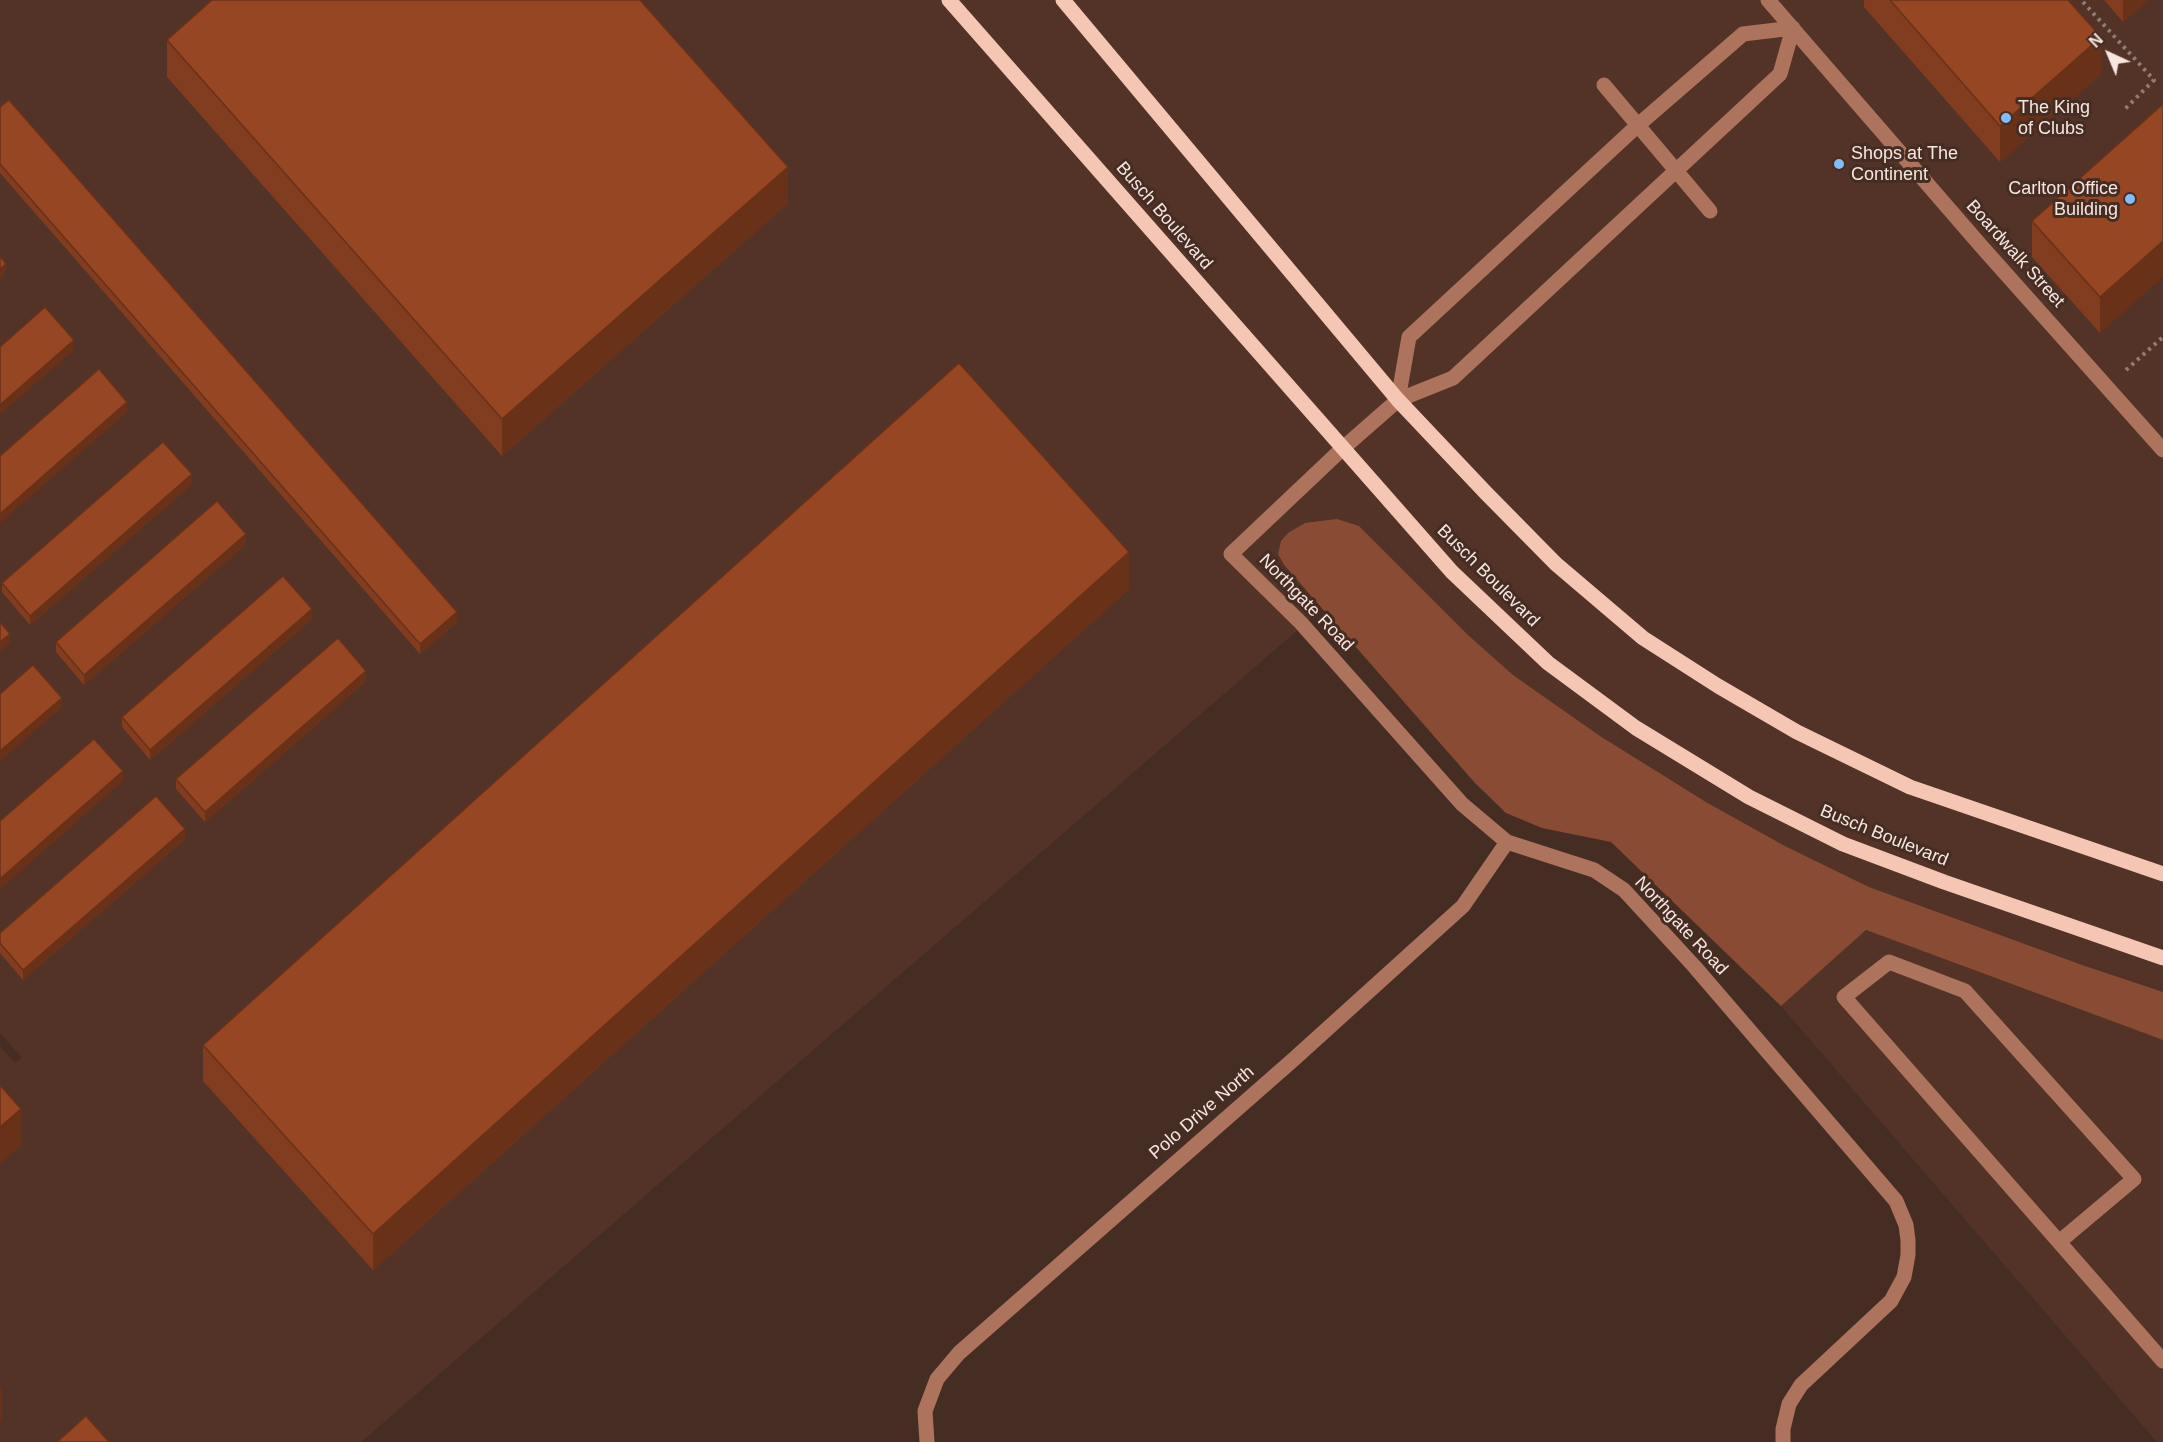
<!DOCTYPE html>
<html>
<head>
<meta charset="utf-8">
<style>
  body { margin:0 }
  #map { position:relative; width:2163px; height:1442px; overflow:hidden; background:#462d24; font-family:Arial,sans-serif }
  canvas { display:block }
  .north { position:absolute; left:2079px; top:24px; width:60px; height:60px; -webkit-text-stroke:4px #462d24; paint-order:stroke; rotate:316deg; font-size:16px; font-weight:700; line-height:24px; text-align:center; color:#f7e6e0 }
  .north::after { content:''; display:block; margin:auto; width:21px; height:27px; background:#f7e6e0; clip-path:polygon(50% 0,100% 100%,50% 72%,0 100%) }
</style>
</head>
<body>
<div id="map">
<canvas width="2163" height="1442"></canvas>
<div class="north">N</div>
</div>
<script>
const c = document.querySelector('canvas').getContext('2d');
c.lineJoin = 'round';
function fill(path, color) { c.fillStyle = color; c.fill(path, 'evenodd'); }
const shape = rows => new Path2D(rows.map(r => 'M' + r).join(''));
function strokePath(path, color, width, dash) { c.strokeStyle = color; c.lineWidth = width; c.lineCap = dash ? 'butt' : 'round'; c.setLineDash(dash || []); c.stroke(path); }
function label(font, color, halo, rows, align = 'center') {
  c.font = font + ' Arial,sans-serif'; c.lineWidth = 6; c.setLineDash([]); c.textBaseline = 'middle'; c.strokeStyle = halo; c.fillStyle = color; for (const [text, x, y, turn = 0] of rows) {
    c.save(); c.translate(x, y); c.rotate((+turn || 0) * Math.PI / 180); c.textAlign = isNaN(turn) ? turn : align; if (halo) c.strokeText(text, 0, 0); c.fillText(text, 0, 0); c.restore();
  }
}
fill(shape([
  [0,0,2163,0,2163,992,2085,966,1869,887,1785,846,1706,802,1600,736,1513,675,1468,635,1288,533,1281,541,1278,554,1284,566,1322,609,361,1442,0,1442,0,1046,15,1063,22,1058,0,1033],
  [1866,930,2163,1040,2163,1442,2157,1442,1781,1006]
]), '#533327');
fill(shape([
  [1337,519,1359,526,1468,635,1513,675,1600,736,1706,802,1785,846,1869,887,2085,966,2163,992,2163,1040,1866,930,1781,1006,1611,842,1542,828,1506,813,1475,783,1284,565,1278,554,1281,541,1288,533,1305,523]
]), '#894b33');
strokePath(shape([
  [2083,2,2154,80,2125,109],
  [2126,370,2163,337]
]), '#927d75', 4, [3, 4.5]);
strokePath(shape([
  [1768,0,1982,247,2163,450],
  [1604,85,1710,211],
  [1398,400,1409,337,1637,126,1743,34,1793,28,1780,74,1453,378,1398,400,1342,449,1231,554,1301,623,1462,804,1507,842,1594,870,1624,890,1694,966,1896,1201,1906,1225,1908,1240,1908,1255,1904,1277,1891,1301,1801,1385,1789,1404,1783,1429,1783,1442],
  [2059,1242,2134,1179,1965,991,1889,962,1844,997,2059,1242,2163,1361],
  [927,1442,925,1411,937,1379,959,1353,1294,1059,1463,906,1507,842]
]), '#ad735d', 15);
strokePath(shape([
  [949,0,1452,572,1548,663,1636,728,1749,797,1843,844,1944,882,2163,958],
  [1063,0,1398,400,1486,493,1556,564,1643,638,1718,686,1797,732,1910,787,2163,874]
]), '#f6c6b4', 15);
fill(shape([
  [1864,0,2068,0,2101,74,2000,162,1864,7],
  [2104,0,2148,0,2123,22],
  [167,40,788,203,502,456,167,77],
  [2163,104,2100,333,2032,257,2032,221],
  [0,107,457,622,420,654,0,173],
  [192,484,30,625,2,592,2,583],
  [246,544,84,685,56,652,56,642],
  [1129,589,373,1270,203,1081,203,1045],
  [312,619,150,760,122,727,122,717],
  [366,681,205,822,176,789,176,779],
  [185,839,23,980,0,953,0,933]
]), '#823c1f');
fill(shape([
  [2123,0,2148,0,2123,22],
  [2101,37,2101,74,2000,162,2000,126],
  [788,167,788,203,502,456,502,419],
  [2163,241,2163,277,2100,333,2100,297],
  [6,264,6,273,0,279,0,269],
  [74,340,74,350,0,414,0,405],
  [127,402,127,412,0,523,0,514],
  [192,474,192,484,30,625,30,616],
  [246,534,246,544,84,685,84,675],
  [1129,552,1129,589,373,1270,373,1234],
  [312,609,312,619,150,760,150,750],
  [457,612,457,622,420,654,420,644],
  [10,634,10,643,0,652,0,642],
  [366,671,366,681,205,822,205,812],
  [62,698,62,707,0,761,0,751],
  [123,771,123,781,0,889,0,879],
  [185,829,185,839,23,980,23,970],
  [21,1109,21,1145,0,1164,0,1127],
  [2,1385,2,1421,0,1423,0,1387]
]), '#6a3119');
const building = shape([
  [212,0,640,0,788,167,502,419,167,40,212,0],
  [1890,0,2068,0,2101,37,2000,126,1890,0],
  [9,100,457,612,420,644,0,164,0,107,9,100],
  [2163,104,2163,241,2100,297,2032,221,2163,104],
  [0,256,6,264,0,269,0,256],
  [45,307,74,340,0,405,0,347,45,307],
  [959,363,1129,552,373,1234,203,1045,959,363],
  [99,369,127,402,0,514,0,456,99,369],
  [163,442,192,474,30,616,2,583,163,442],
  [217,501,246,534,84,675,56,642,217,501],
  [283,576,312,609,150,750,122,717,283,576],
  [0,622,10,634,0,642,0,622],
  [338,638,366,671,205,812,176,779,338,638],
  [33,665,62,698,0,751,0,694,33,665],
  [94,739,123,771,0,879,0,821,94,739],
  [156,796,185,829,23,970,0,943,0,933,156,796],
  [0,1085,21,1109,0,1127,0,1085],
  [86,1416,109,1442,57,1442,86,1416]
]);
fill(building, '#974624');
strokePath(building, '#6a3119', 1.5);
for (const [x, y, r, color] of [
  [2006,118,6,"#83bcfb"],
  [1839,164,6,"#83bcfb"],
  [2130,199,6,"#83bcfb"]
]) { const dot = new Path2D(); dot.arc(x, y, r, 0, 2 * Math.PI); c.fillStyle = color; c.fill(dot); strokePath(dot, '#462d24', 2); }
label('18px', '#f7e6e0', '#462d24', [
  ["The King",2018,108],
  ["of Clubs",2018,129],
  ["Shops at The",1851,154],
  ["Continent",1851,175],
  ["Carlton Office",2118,189,"right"],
  ["Building",2118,210,"right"]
], 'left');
label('18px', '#f7e6e0', '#462d24', [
  ["Busch Boulevard",1164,216,49],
  ["Boardwalk Street",2015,254,48],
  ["Busch Boulevard",1488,576,45],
  ["Northgate Road",1306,603,46],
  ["Busch Boulevard",1884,836,22],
  ["Northgate Road",1681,926,47],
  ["Polo Drive North",1202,1113,-41]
]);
</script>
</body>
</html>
